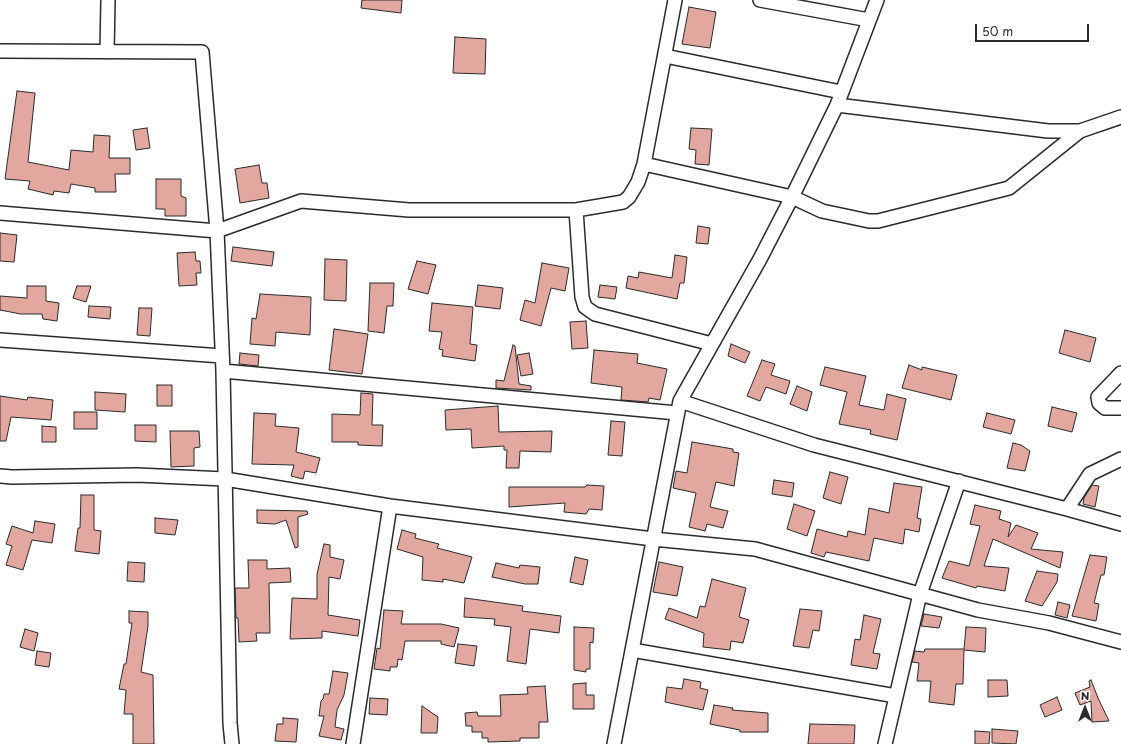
<!DOCTYPE html>
<html>
<head>
<meta charset="utf-8">
<style>
  body { margin:0 }
  #map { position:relative; width:1121px; height:744px; overflow:hidden; background:#fff; font-family:"Playpen Sans",sans-serif }
  canvas { display:block }
  .north { position:absolute; left:1065px; top:688px; width:40px; height:40px; -webkit-text-stroke:3px #fff; paint-order:stroke; rotate:0deg; font-size:11px; font-weight:700; line-height:16px; text-align:center; color:#2b2b2b }
  .north::after { content:''; display:block; margin:auto; width:14px; height:18px; background:#2b2b2b; clip-path:polygon(50% 0,100% 100%,50% 72%,0 100%) }
  .scale { position:absolute; left:975px; top:24px; width:114px; height:18px; box-sizing:border-box; border:2px solid #2b2b2b; border-top:0; padding-left:5px; font-size:12px; line-height:14px; white-space:nowrap; color:#2b2b2b; -webkit-text-stroke:3px #fff; paint-order:stroke }
</style>
</head>
<body>
<div id="map">
<canvas width="1121" height="744"></canvas>
<div class="north">N</div>
<div class="scale">50 m</div>
</div>
<script>
const c = document.querySelector('canvas').getContext('2d');
c.lineJoin = 'round';
function fill(path, color) { c.fillStyle = color; c.fill(path, 'evenodd'); }
const shape = rows => new Path2D(rows.map(r => 'M' + r).join(''));
function strokePath(path, color, width, dash) { c.strokeStyle = color; c.lineWidth = width; c.lineCap = dash ? 'butt' : 'round'; c.setLineDash(dash || []); c.stroke(path); }
const building = shape([
  [362,0,402,0,401,13,361,8,362,0],
  [689,7,716,12,710,48,682,44,689,7],
  [455,37,486,39,485,74,453,73,455,37],
  [17,91,35,93,28,162,69,170,71,150,93,152,94,135,110,136,109,158,130,158,130,174,115,174,116,192,95,192,95,188,71,184,69,193,54,191,53,195,28,189,30,181,5,179,17,91],
  [147,128,150,148,136,150,133,130,147,128],
  [691,128,712,129,709,165,695,164,696,150,689,149,691,128],
  [259,165,262,183,267,183,269,198,240,203,235,169,259,165],
  [156,179,181,179,181,196,186,198,186,216,165,216,165,209,156,209,156,179],
  [698,226,710,228,708,244,696,243,698,226],
  [0,233,17,235,14,262,0,261,0,233],
  [233,247,274,252,272,266,231,261,233,247],
  [195,252,196,261,200,261,201,273,196,273,197,285,179,286,177,253,195,252],
  [675,255,687,257,684,283,680,283,677,299,626,288,628,276,638,278,639,272,672,278,675,255],
  [325,259,347,260,346,301,324,300,325,259],
  [417,261,436,265,428,294,408,289,417,261],
  [542,263,569,268,565,291,551,288,541,326,520,320,525,300,535,303,542,263],
  [370,283,394,283,393,306,387,306,384,333,368,331,370,283],
  [478,285,503,288,500,309,475,306,478,285],
  [600,285,617,287,615,299,598,297,600,285],
  [27,286,46,286,46,301,59,303,57,321,43,319,42,314,21,314,0,310,0,296,27,298,27,286],
  [77,286,91,286,86,302,73,298,77,286],
  [260,294,311,297,310,335,276,332,275,346,250,344,252,318,256,319,260,294],
  [432,303,473,307,470,344,477,345,475,361,442,356,443,350,439,349,442,332,429,331,432,303],
  [89,306,111,307,110,319,88,317,89,306],
  [139,308,152,308,150,336,137,335,139,308],
  [586,321,588,348,572,349,570,322,586,321],
  [334,329,368,334,362,374,329,370,334,329],
  [1065,330,1096,338,1090,362,1059,353,1065,330],
  [731,344,750,352,745,363,728,356,731,344],
  [513,345,515,346,519,384,531,386,531,390,496,388,496,380,504,381,513,345],
  [594,350,638,354,637,363,667,369,660,400,649,398,648,402,621,400,622,387,591,383,594,350],
  [240,353,259,355,258,366,239,364,240,353],
  [529,353,533,374,521,376,517,355,529,353],
  [762,360,775,364,771,375,790,381,786,394,766,387,760,401,747,396,762,360],
  [909,365,922,370,922,367,957,375,951,400,902,388,909,365],
  [825,367,866,376,859,405,884,410,887,394,906,399,897,440,870,434,871,430,839,424,847,392,820,385,825,367],
  [157,385,172,385,172,406,157,406,157,385],
  [797,386,812,392,807,411,790,404,797,386],
  [95,392,126,394,125,412,95,410,95,392],
  [361,393,373,394,372,425,383,425,382,446,358,445,358,442,332,442,332,414,360,415,361,393],
  [0,396,27,400,28,397,53,400,51,420,11,417,6,441,0,441,0,396],
  [498,406,499,432,552,431,551,452,520,451,519,468,506,468,507,450,504,450,504,446,472,448,471,429,446,430,445,410,498,406],
  [1052,407,1077,413,1072,432,1048,426,1052,407],
  [74,412,97,412,97,429,74,429,74,412],
  [254,413,276,414,275,426,299,428,296,452,320,458,316,473,305,471,303,479,291,476,294,465,252,464,254,413],
  [987,413,1015,420,1011,434,983,427,987,413],
  [611,421,625,422,622,456,608,455,611,421],
  [135,425,156,425,156,442,135,441,135,425],
  [42,426,56,427,56,442,42,442,42,426],
  [170,431,199,431,200,447,194,448,194,466,171,467,170,431],
  [692,442,733,449,733,452,739,453,734,486,716,482,710,507,728,511,723,528,707,524,705,531,689,527,696,493,673,488,676,471,687,473,692,442],
  [1013,443,1021,445,1030,451,1025,471,1007,468,1013,443],
  [830,472,848,477,841,504,823,498,830,472],
  [774,480,794,483,792,497,772,494,774,480],
  [894,483,922,487,917,518,921,519,919,532,905,529,903,544,874,538,869,561,826,552,824,557,811,553,817,529,847,537,848,531,865,535,869,508,889,513,894,483],
  [587,485,604,486,602,510,589,509,586,514,564,512,565,503,509,507,509,487,585,487,587,485],
  [1092,485,1099,486,1095,507,1083,504,1084,498,1092,485],
  [81,495,94,495,94,530,101,531,99,554,75,551,78,528,80,528,81,495],
  [794,504,815,511,807,536,787,529,794,504],
  [975,505,1001,511,999,519,1011,523,1008,537,1016,525,1038,533,1031,549,1063,552,1060,568,993,539,984,566,1009,568,1005,591,977,586,976,588,942,578,949,561,969,566,980,526,970,524,975,505],
  [257,510,307,511,308,514,298,517,298,547,295,548,286,520,275,524,257,523,257,510],
  [155,518,178,520,175,535,155,533,155,518],
  [35,521,55,524,52,543,32,540,23,570,6,565,12,546,6,544,12,526,33,533,35,521],
  [402,530,416,534,415,538,439,544,437,548,472,557,464,583,443,579,443,582,422,580,423,557,397,549,402,530],
  [324,544,330,545,330,557,344,560,340,579,329,577,328,615,360,620,358,636,322,631,322,638,290,639,292,598,317,599,317,574,324,544],
  [1090,555,1107,557,1104,575,1101,575,1094,603,1099,604,1096,621,1072,616,1090,555],
  [575,557,588,560,583,585,570,582,575,557],
  [248,560,267,560,267,569,290,568,291,582,269,583,270,633,256,633,257,641,239,642,238,618,236,618,235,588,249,588,248,560],
  [128,562,145,563,144,582,127,581,128,562],
  [659,562,683,567,677,596,653,592,659,562],
  [496,563,519,568,520,565,540,567,538,584,525,584,492,577,496,563],
  [1037,571,1058,574,1057,582,1042,606,1025,601,1037,571],
  [712,579,746,588,739,617,749,620,743,643,731,641,730,650,703,647,704,633,665,619,669,608,697,618,700,606,705,607,712,579],
  [465,598,523,606,522,611,561,616,559,633,530,629,526,664,507,661,511,627,494,625,495,619,464,617,465,598],
  [1058,602,1070,605,1067,618,1055,615,1058,602],
  [800,609,822,611,819,631,813,630,809,648,793,646,800,609],
  [384,610,403,611,401,624,441,624,459,628,454,647,441,644,441,641,405,641,402,660,398,659,397,667,390,667,390,671,374,669,377,648,380,649,384,610],
  [129,611,148,612,148,626,141,672,153,675,154,744,133,744,133,714,124,714,126,690,119,689,124,664,126,664,132,623,129,623,129,611],
  [924,614,942,617,939,628,921,626,924,614],
  [864,615,881,619,873,653,880,654,877,669,851,665,855,639,860,640,864,615],
  [574,627,594,628,593,643,590,642,590,669,586,669,586,672,574,670,574,627],
  [966,627,986,628,985,652,964,650,963,684,956,684,954,705,929,702,931,681,917,681,919,663,912,662,915,651,924,652,925,649,964,649,966,627],
  [25,629,38,633,34,651,20,647,25,629],
  [458,644,477,646,474,666,455,663,458,644],
  [37,651,51,653,49,667,35,665,37,651],
  [333,671,348,673,344,695,337,710,335,727,344,729,341,740,319,736,324,716,319,716,321,701,323,699,324,694,329,694,333,671],
  [684,679,701,682,700,688,708,690,703,710,665,702,667,687,682,689,684,679],
  [988,680,1007,680,1008,696,988,697,988,680],
  [1091,680,1098,698,1109,721,1092,722,1091,701,1080,705,1075,693,1090,687,1089,681,1091,680],
  [586,683,586,695,594,695,594,709,573,709,573,684,586,683],
  [545,686,548,722,539,722,539,738,520,738,520,741,488,742,488,738,482,738,482,732,472,732,472,726,466,726,465,713,477,712,478,716,501,716,500,695,528,694,527,687,545,686],
  [1057,697,1062,710,1045,717,1040,705,1057,697],
  [370,698,388,699,387,715,369,714,370,698],
  [714,705,733,708,732,710,768,713,768,732,740,732,740,730,710,724,714,705],
  [422,706,438,717,437,733,421,733,422,706],
  [283,718,298,719,296,742,275,741,277,724,283,724,283,718],
  [810,724,855,725,854,744,808,744,810,724],
  [992,729,1018,731,1016,744,992,743,992,729],
  [975,731,990,732,989,744,975,744,975,731]
]);
fill(building, '#e2a89f');
strokePath(building, '#2b2b2b', 1);
const minor = shape([
  [760,0,869,20],
  [0,51,202,52,217,231,223,371,230,723,232,744],
  [107,52,108,0],
  [665,56,841,92],
  [837,105,1048,131,1080,131,1121,117],
  [644,164,792,197,822,211,869,221,878,221,1009,188,1080,131],
  [576,210,582,297,585,307,595,314,712,344],
  [0,213,217,231,301,201,409,210,576,210,623,202,629,197,638,182,644,164,675,0],
  [0,340,222,356],
  [223,371,677,413],
  [1121,373,1098,397,1099,403,1105,408,1121,408],
  [680,401,814,445,1067,509,1121,524],
  [0,476,12,477,137,475,225,479,390,506,653,539,755,549,978,610,1049,623,1121,642],
  [1067,509,1090,474,1121,459],
  [632,650,896,696],
  [353,744,390,506],
  [614,744,680,401,760,259,792,197,837,105,877,0],
  [885,744,920,594,959,481]
]);
strokePath(minor, '#2b2b2b', 16);
strokePath(minor, '#fff', 13);
</script>
</body>
</html>
